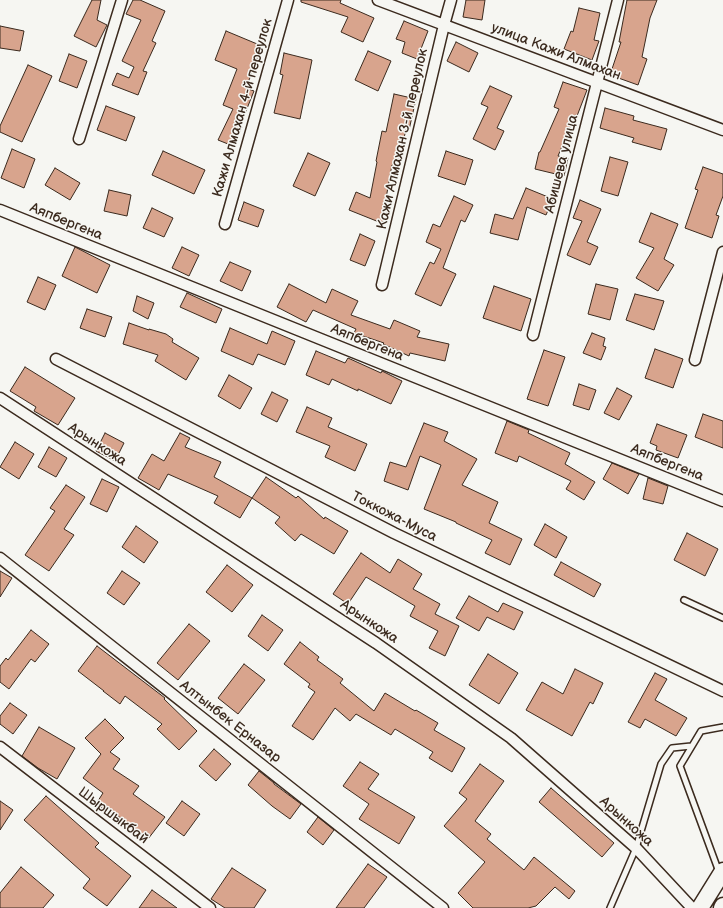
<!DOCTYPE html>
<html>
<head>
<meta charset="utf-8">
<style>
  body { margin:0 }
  canvas { display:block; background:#f6f6f2 }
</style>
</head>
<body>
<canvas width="723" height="908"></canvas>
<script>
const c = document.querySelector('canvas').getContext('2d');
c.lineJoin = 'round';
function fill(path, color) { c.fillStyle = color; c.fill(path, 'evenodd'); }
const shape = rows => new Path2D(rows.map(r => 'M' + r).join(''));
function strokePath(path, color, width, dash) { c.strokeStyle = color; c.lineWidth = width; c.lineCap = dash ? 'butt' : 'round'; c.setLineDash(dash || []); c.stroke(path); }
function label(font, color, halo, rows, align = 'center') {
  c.font = font + ' "Balsamiq Sans",sans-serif'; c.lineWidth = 3; c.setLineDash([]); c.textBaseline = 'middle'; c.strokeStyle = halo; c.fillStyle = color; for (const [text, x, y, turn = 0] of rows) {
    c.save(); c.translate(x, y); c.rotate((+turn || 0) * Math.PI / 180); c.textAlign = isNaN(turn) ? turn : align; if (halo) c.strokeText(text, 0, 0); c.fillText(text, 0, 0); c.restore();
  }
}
const building = shape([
  [92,0,101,0,97,20,107,25,96,47,74,36,92,0],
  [133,0,140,0,165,11,152,41,156,43,143,71,147,72,138,95,112,85,117,73,129,78,134,67,122,61,141,20,126,14,133,0],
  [301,0,341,0,340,3,374,18,363,42,341,32,348,17,301,2,301,0],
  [466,0,485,0,482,20,463,17,466,0],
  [627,0,657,0,650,18,642,57,647,59,638,85,610,75,621,42,619,42,627,0],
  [579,8,600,13,594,40,599,41,592,60,564,49,571,31,573,32,579,8],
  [404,21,428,31,417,59,402,53,405,42,396,39,404,21],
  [0,26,24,31,20,51,0,48,0,26],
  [226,31,262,46,246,88,254,91,240,126,242,127,233,146,218,140,233,109,223,105,237,69,215,60,226,31],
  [456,42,478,53,469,72,447,61,456,42],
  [368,51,391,61,378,91,355,80,368,51],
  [284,53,312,60,300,119,274,113,283,75,280,74,284,53],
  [69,54,87,61,77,88,59,81,69,54],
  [28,65,52,76,22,142,0,132,0,126,28,65],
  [563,82,587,90,577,116,575,115,558,156,568,158,564,176,535,169,539,152,540,152,559,109,554,107,563,82],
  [490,86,512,96,497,128,504,131,495,150,473,139,488,107,481,104,490,86],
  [394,94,416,99,409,130,406,129,398,166,392,165,385,204,390,206,383,222,379,222,349,210,356,192,370,198,377,162,376,161,382,131,386,132,394,94],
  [106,106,135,117,126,141,97,130,106,106],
  [605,108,634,116,633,120,667,129,661,150,632,142,634,138,600,128,605,108],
  [12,149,35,159,24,188,1,178,12,149],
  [163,151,205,170,194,194,152,175,163,151],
  [446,151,473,160,465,185,438,176,446,151],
  [308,153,330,163,315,196,293,186,308,153],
  [610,157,628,162,618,196,601,191,610,157],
  [703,167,723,174,723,196,716,215,719,216,712,238,685,228,698,190,695,189,703,167],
  [55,168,80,183,70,200,45,185,55,168],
  [526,188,553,199,546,215,527,207,518,240,490,233,495,214,513,219,526,188],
  [109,190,131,195,127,216,104,211,109,190],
  [454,196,473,205,465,222,461,220,443,268,456,274,441,306,415,294,430,262,434,264,441,249,426,242,433,224,440,227,454,196],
  [580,200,601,209,587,242,598,247,590,265,567,255,582,221,573,218,580,200],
  [244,202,264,210,258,227,238,220,244,202],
  [152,208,173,218,164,237,143,228,152,208],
  [651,213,678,224,664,259,674,265,658,291,636,278,654,248,639,242,651,213],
  [360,234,375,241,365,266,350,260,360,234],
  [75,247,110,265,97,293,62,276,75,247],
  [182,247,199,255,189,276,172,268,182,247],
  [230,262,251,271,242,291,220,281,230,262],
  [38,277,56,285,45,310,27,302,38,277],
  [289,284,326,303,332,289,358,301,351,315,390,329,394,320,420,331,417,337,449,344,445,361,410,353,409,356,383,344,384,343,354,333,356,329,313,310,306,322,277,307,289,284],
  [596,284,618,289,610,320,588,314,596,284],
  [494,286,531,299,521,331,483,318,494,286],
  [187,293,222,309,216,323,180,307,187,293],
  [635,294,664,301,654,330,626,320,635,294],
  [137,296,154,303,148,319,133,311,137,296],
  [87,309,112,317,105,337,80,328,87,309],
  [129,323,149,330,149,329,166,334,173,339,172,342,199,358,186,380,155,361,158,355,123,344,129,323],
  [230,328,267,344,272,331,295,341,285,365,258,354,253,365,221,351,230,328],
  [592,333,605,338,603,346,606,347,601,360,583,353,592,333],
  [655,349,683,359,673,388,645,378,655,349],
  [544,350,565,357,548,406,527,399,544,350],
  [316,351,345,363,348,358,381,373,382,371,402,381,391,404,358,389,358,391,332,379,329,385,306,375,316,351],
  [25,367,75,398,58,425,34,411,36,407,10,391,25,367],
  [229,375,252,388,240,409,218,396,229,375],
  [579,384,596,390,589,410,573,405,579,384],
  [617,388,632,396,619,420,604,413,617,388],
  [272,392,288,400,277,422,261,414,272,392],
  [307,407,332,418,328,427,367,444,355,471,325,457,330,446,296,432,307,407],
  [703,414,723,421,723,448,695,437,703,414],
  [507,421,529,430,528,433,570,453,565,464,595,482,584,500,566,489,571,481,519,456,517,462,495,453,507,421],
  [424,423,448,432,444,441,477,459,462,485,498,502,489,523,522,539,510,565,485,553,492,540,456,523,456,522,424,509,441,465,420,456,408,490,384,481,390,462,406,467,424,423],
  [657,424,687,435,678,458,656,450,657,446,650,443,657,424],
  [105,433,124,443,115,461,96,451,105,433],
  [180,433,190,438,185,447,221,462,214,477,252,498,240,518,214,503,218,496,168,474,159,490,138,478,152,454,164,461,180,433],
  [15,442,34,454,19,479,0,467,15,442],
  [49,447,67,458,56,477,38,467,49,447],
  [612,463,639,474,628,494,603,479,612,463],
  [266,477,296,498,298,496,324,519,325,517,348,531,334,554,301,534,295,541,275,523,280,517,252,498,266,477],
  [648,478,668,486,663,504,643,499,648,478],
  [102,479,119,487,107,512,90,504,102,479],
  [66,485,85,497,64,529,74,535,49,571,25,555,55,511,50,508,66,485],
  [545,524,567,537,556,558,534,545,545,524],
  [136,526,158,542,144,563,122,547,136,526],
  [687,533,718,549,705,576,674,560,687,533],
  [361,553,390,573,398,559,422,574,413,589,440,604,435,614,459,626,445,656,429,648,438,631,410,616,415,606,366,577,348,604,333,594,361,553],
  [561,562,601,584,594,597,554,575,561,562],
  [227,565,253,585,232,612,206,592,227,565],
  [0,571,12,578,0,597,0,571],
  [122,571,140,583,124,605,107,593,122,571],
  [469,596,498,612,503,603,523,612,514,630,487,617,479,631,456,618,469,596],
  [262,615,283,630,268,651,248,636,262,615],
  [189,624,210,641,178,680,157,663,189,624],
  [31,630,49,644,35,662,31,659,9,689,0,682,0,666,6,658,8,660,31,630],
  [300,642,319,657,317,660,343,679,340,683,374,711,385,693,415,711,416,710,438,723,434,730,465,748,452,772,429,758,433,752,395,729,391,735,356,714,350,721,335,708,313,740,292,726,315,692,308,687,310,684,284,664,300,642],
  [97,646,165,698,164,699,197,731,179,750,157,729,162,724,125,696,120,704,103,691,104,691,78,671,97,646],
  [488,654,518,673,499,704,469,685,488,654],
  [244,664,265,680,238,714,218,698,244,664],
  [575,669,603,683,593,704,590,702,572,736,526,710,542,682,563,694,575,669],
  [655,673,667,679,655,700,687,718,676,736,645,719,640,728,628,722,655,673],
  [10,703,27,715,13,734,0,724,0,716,10,703],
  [105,719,124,738,110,752,120,759,113,769,139,786,133,794,165,817,148,839,118,816,117,818,96,804,103,793,83,778,101,754,85,738,105,719],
  [39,727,75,748,57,779,38,768,22,756,39,727],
  [214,749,231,764,216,781,199,766,214,749],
  [360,762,379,774,368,789,415,817,399,844,359,819,369,804,343,786,360,762],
  [480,764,504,781,475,821,491,834,487,839,524,870,534,857,575,891,569,899,555,887,536,906,528,908,473,908,458,893,485,862,444,826,467,799,459,793,480,764],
  [259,771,274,783,274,784,301,804,290,819,272,806,248,785,259,771],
  [551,788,614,843,602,857,539,802,551,788],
  [46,796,99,843,95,847,131,876,107,906,83,888,90,879,24,820,46,796],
  [0,801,13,810,0,830,0,801],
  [182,801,200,814,184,836,166,823,182,801],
  [318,817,334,830,323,845,307,832,318,817],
  [368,864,387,877,364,908,336,908,368,864],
  [21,867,54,895,43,908,0,908,0,893,21,867],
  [232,868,266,890,254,908,225,908,211,899,232,868],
  [152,890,177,908,139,908,152,890]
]);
fill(building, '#d8a48d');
strokePath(building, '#3b2a1e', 1);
const lane = shape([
  [684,600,723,618],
  [719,872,680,766,701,731,723,727],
  [610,908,636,848,661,764,672,748,691,746]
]);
const street = shape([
  [378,0,723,130],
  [79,139,122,0],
  [0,210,723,501],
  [225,224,288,0],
  [382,285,444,25,451,0],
  [533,335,618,0],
  [56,359,394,533,723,691],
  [695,360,723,252],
  [0,398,376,643,511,738,636,848,692,908],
  [0,558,443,908],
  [0,747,210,908]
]);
const primary = shape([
  [700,908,723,871],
  [722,908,723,906]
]);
strokePath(lane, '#3b2a1e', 8);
strokePath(street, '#3b2a1e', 13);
strokePath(primary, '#3b2a1e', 19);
strokePath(lane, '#f6f6f2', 5);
strokePath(street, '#f6f6f2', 10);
strokePath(primary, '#f6f6f2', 16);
label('14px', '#3b2a1e', '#f6f6f2', [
  ["улица Кажи Алмахан",556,52,21],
  ["Кажи Алмахан 4-й переулок",243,108,-74],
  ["Кажи Алмахан 3-й переулок",403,139,-77],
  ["Абишева улица",562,164,-76],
  ["Аяпбергена",66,222,22],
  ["Аяпбергена",367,343,22],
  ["Арынкожа",97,445,33],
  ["Аяпбергена",667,463,22],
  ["Токкожа-Муса",394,517,27],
  ["Арынкожа",369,622,34],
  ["Алтынбек Ерназар",230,722,38],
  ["Шыршыкбай",113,816,37],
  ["Арынкожа",626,822,42]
]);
</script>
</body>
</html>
